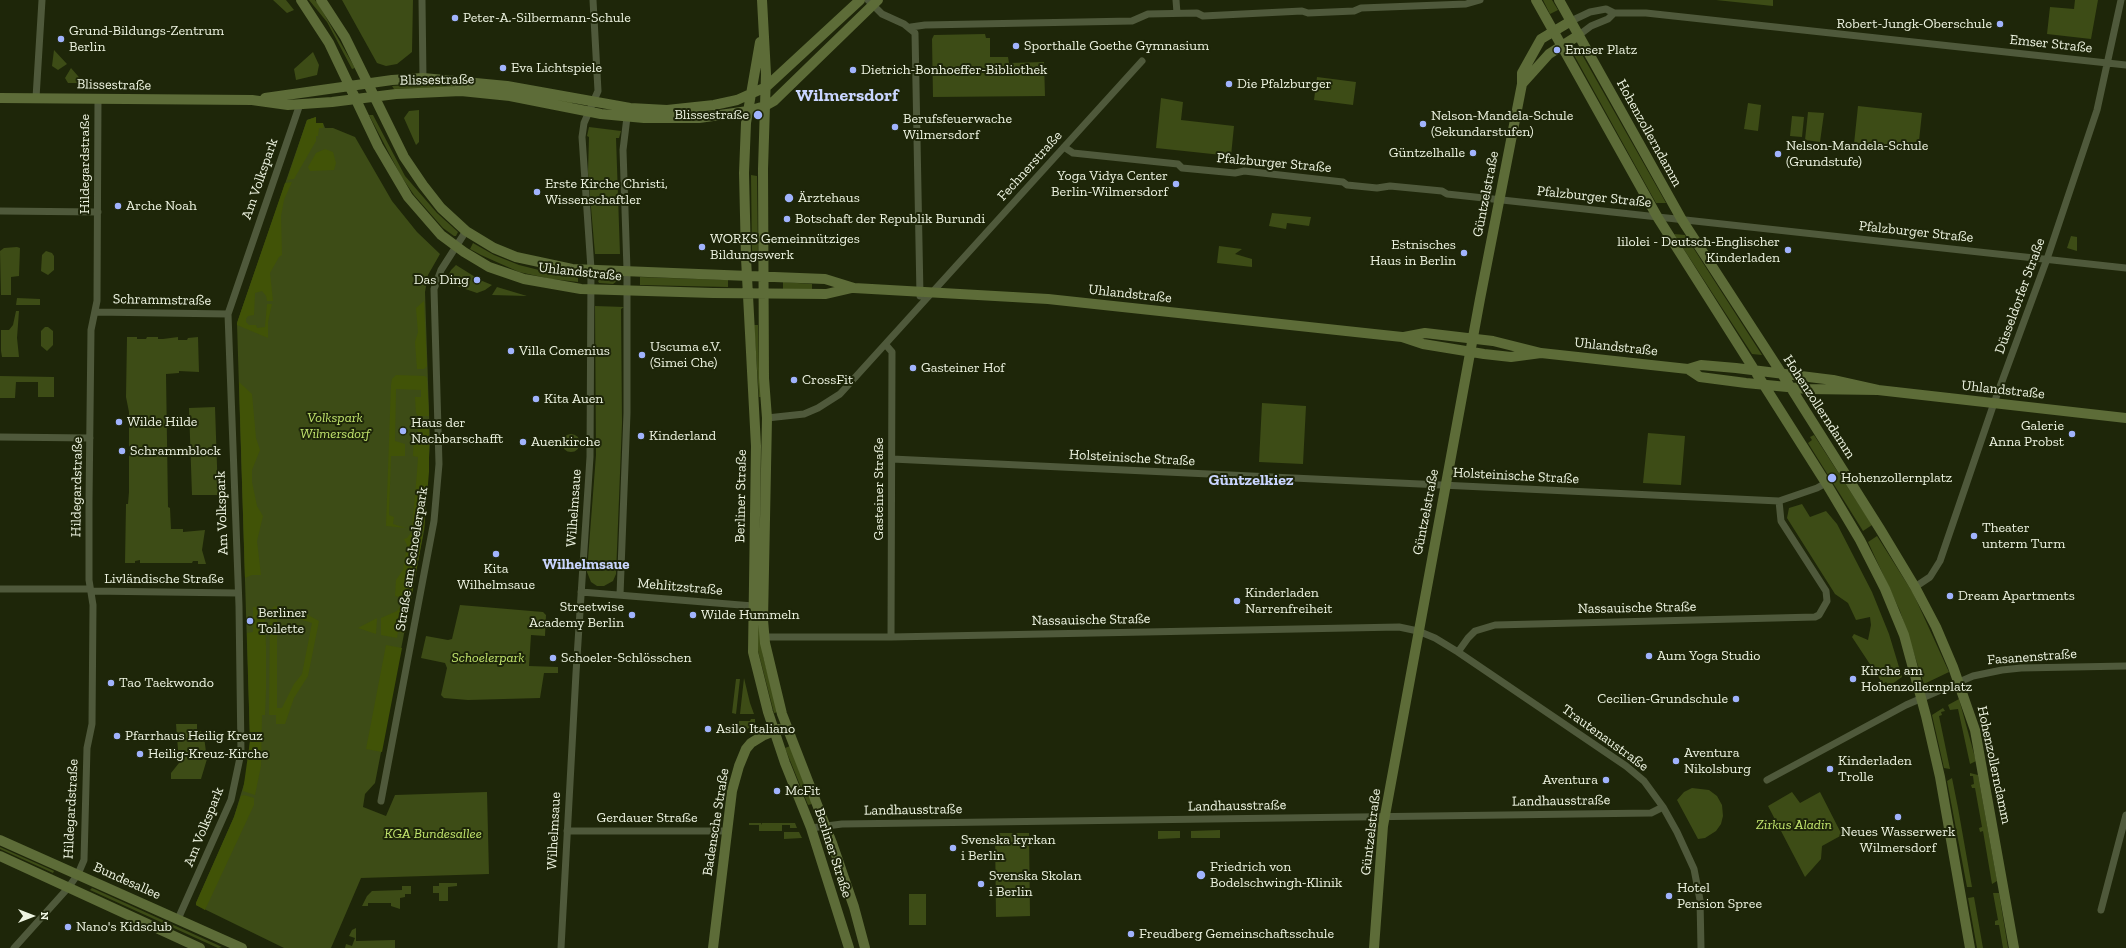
<!DOCTYPE html>
<html>
<head>
<meta charset="utf-8">
<style>
  body { margin:0 }
  #map { position:relative; width:2126px; height:948px; overflow:hidden; background:#1e2609; font-family:"Zilla Slab",serif }
  canvas { display:block }
  .north { position:absolute; left:12px; top:896px; width:40px; height:40px; -webkit-text-stroke:3px #1e2609; paint-order:stroke; rotate:90deg; font-size:11px; font-weight:700; line-height:16px; text-align:center; color:#eef4e2 }
  .north::after { content:''; display:block; margin:auto; width:14px; height:18px; background:#eef4e2; clip-path:polygon(50% 0,100% 100%,50% 72%,0 100%) }
</style>
</head>
<body>
<div id="map">
<canvas width="2126" height="948"></canvas>
<div class="north">N</div>
</div>
<script>
const c = document.querySelector('canvas').getContext('2d');
c.lineJoin = 'round';
function fill(path, color) { c.fillStyle = color; c.fill(path, 'evenodd'); }
const shape = rows => new Path2D(rows.map(r => 'M' + r).join(''));
function strokePath(path, color, width, dash) { c.strokeStyle = color; c.lineWidth = width; c.lineCap = dash ? 'butt' : 'round'; c.setLineDash(dash || []); c.stroke(path); }
function label(font, color, halo, rows, align = 'center') {
  c.font = font + ' "Zilla Slab",serif'; c.lineWidth = 4; c.setLineDash([]); c.textBaseline = 'middle'; c.strokeStyle = halo; c.fillStyle = color; for (const [text, x, y, turn = 0] of rows) {
    c.save(); c.translate(x, y); c.rotate((+turn || 0) * Math.PI / 180); c.textAlign = isNaN(turn) ? turn : align; if (halo) c.strokeText(text, 0, 0); c.fillText(text, 0, 0); c.restore();
  }
}
fill(shape([
  [273,0,286,0,294,10,287,13],
  [309,0,315,0,319,5,355,68,352,69,327,22],
  [342,0,413,0,412,52,397,64,386,66,377,63],
  [1543,0,1552,0,1558,10,1550,14],
  [1716,0,1773,0,1773,6],
  [2075,0,2098,0,2091,39,2047,34,2050,7,2074,9],
  [985,34,986,38,990,38,990,57,1008,57,1009,63,1044,62,1045,96,933,97,932,39,934,35],
  [54,50,67,64,58,70,52,66],
  [1580,51,1666,203,1656,203,1574,55],
  [313,52,319,65,317,75,296,80,294,69],
  [71,68,84,83,68,83,65,78],
  [1317,77,1356,82,1353,105,1314,100],
  [449,83,572,102,572,106,454,87,394,89,392,86],
  [1161,98,1183,102,1181,120,1234,126,1231,156,1156,148],
  [1748,103,1761,105,1758,131,1744,129],
  [1858,106,1922,113,1918,150,1854,144],
  [419,110,419,142,416,145,404,118,409,111],
  [1808,112,1824,113,1820,142,1805,140],
  [369,115,373,115,405,176,437,213,458,232,456,236,454,236,443,228,414,195,401,176],
  [1792,116,1804,117,1802,137,1790,136],
  [316,117,316,123,323,123,325,128,333,128,355,137,392,201,417,232,440,254,428,275,425,292,430,443,424,531,375,783,365,794,363,807,386,816,395,795,487,792,489,874,361,878,331,948,284,948,196,905,196,903,234,817,247,774,250,741,237,323,307,120],
  [589,127,621,131,619,138,616,138,620,254,595,254,588,172,589,137,587,136],
  [751,175,757,176,758,255,752,255],
  [1272,213,1311,217,1309,226,1287,223,1286,229,1269,226],
  [1674,234,1685,235,1762,355,1752,354],
  [2071,236,2077,237,2077,251,2067,248],
  [473,243,494,255,519,265,551,273,578,276,578,282,551,279,519,272,481,255,470,249],
  [1219,246,1242,249,1235,254,1252,259,1252,267,1217,263],
  [17,247,20,248,19,276,11,277,11,295,1,295,0,251,4,248],
  [46,251,52,253,54,256,54,270,48,275,41,271,42,255],
  [456,265,480,280,492,285,485,290,477,293,445,282,451,270],
  [603,276,618,276,620,279,613,284,599,283,598,281],
  [640,277,728,280,728,287,640,285],
  [783,282,812,284,812,289,783,289],
  [497,287,527,296,492,295],
  [17,298,40,299,40,305,16,305],
  [595,306,624,307,621,309,622,423,616,574,613,581,604,586,597,586,591,582,587,572,596,455],
  [16,311,19,311,17,338,19,357,2,357,1,351,1,330,9,330,13,325],
  [754,325,758,325,759,370,762,397,759,397],
  [45,327,48,327,53,331,53,345,47,351,41,346,41,331],
  [127,337,137,337,137,339,146,339,147,337,158,337,158,339,163,339,178,337,178,340,187,340,188,338,198,337,199,372,179,371,179,373,166,374,168,507,170,508,171,529,183,529,183,532,205,530,202,550,206,564,198,564,198,561,193,561,192,563,140,563,140,560,135,561,135,563,125,563,126,504,128,504,129,492,129,412,126,397],
  [0,376,54,377,54,397,38,397,38,382,16,382,15,398,0,398],
  [1262,403,1306,406,1303,464,1259,462],
  [215,407,218,495,192,495,189,408],
  [1648,433,1685,436,1681,485,1643,483],
  '562 443a9 9 0 1 1 18 0a9 9 0 1 1-18 0Z',
  [1814,435,1872,525,1863,531,1808,443,1812,440,1810,437],
  [1802,504,1810,517,1826,511,1837,524,1872,592,1889,634,1902,677,1889,686,1886,682,1883,684,1852,637,1854,634,1868,640,1871,625,1870,617,1856,620,1848,603,1835,594,1787,518,1789,508],
  [1877,536,1913,593,1949,672,1924,684,1900,611,1868,542],
  [460,605,543,612,546,615,545,636,531,635,529,666,558,667,558,673,544,673,540,698,468,700,444,698,441,695,447,668,445,663,421,658,426,636,448,640,452,639],
  [756,624,760,624,763,656,778,712,774,713,757,647],
  [744,678,750,703,754,714,740,714],
  [736,679,740,679,736,714,732,713],
  [1959,699,1976,761,1970,764,1958,709,1950,710,1948,705],
  [1943,708,1945,711,1941,712,1942,715,1939,716,1950,769,1944,768,1932,715],
  [751,719,755,719,755,724,738,735,739,721,750,721],
  [176,724,197,724,197,731,201,731,204,737,207,759,201,779,171,779,171,773,179,763],
  [790,746,812,804,808,805,785,748],
  [1970,773,1978,775,1997,881,1992,884,1983,831,1980,832,1979,828,1982,827,1975,788,1972,788,1971,785,1974,784,1973,776,1970,776],
  [1952,778,1958,808,1972,887,1967,887,1947,781],
  [1692,788,1709,790,1717,796,1722,805,1723,816,1721,824,1716,831,1705,838,1698,839,1677,800,1684,792],
  [1792,792,1800,803,1820,792,1842,835,1822,846,1821,859,1805,877,1768,806],
  [749,823,761,823,762,825,762,823,795,823,797,828,790,828,790,825,782,825,782,831,759,831,759,825,749,825],
  [1220,830,1220,838,1191,838,1191,831],
  [1158,831,1180,831,1180,838,1158,839],
  [784,832,799,832,802,838,784,839],
  [995,833,1029,833,1030,916,996,917],
  [0,847,54,871,53,873,0,849],
  [439,883,457,883,457,886,448,887,448,901,439,901,439,893,433,893,433,886,439,886],
  [402,886,411,886,411,894,405,894,405,897,400,898,400,909,391,906,391,903,368,903,368,906,362,906,367,896,372,891,402,890],
  [92,888,169,923,222,947,218,948,90,890],
  [1993,893,1999,893,2008,948,2003,948,1999,925,1995,925,1995,921,1998,920],
  [909,894,926,894,926,925,909,925],
  [1974,897,1983,948,1977,948,1968,898],
  [356,928,356,941,395,940,395,948,345,948,346,944,352,946,355,938,349,936,352,930]
]), '#3d4c16');
fill(shape([
  [316,117,316,123,323,123,323,128,319,128,318,136,316,136,316,141,294,179,287,180,307,120],
  [325,149,333,152,336,163,334,170,310,171,308,167,316,153],
  [292,182,284,200,281,216,282,255,279,257,270,273,273,301,267,301,266,296,262,291,255,293,254,315,248,316,246,319,246,322,249,325,256,325,257,328,265,327,267,304,272,304,268,322,268,338,237,325,237,323,285,183],
  [424,301,427,366,424,369,417,369,415,342,418,332,416,308],
  [396,375,425,376,427,378,429,416,418,416,416,413,415,397,421,397,421,390,396,389,395,441,405,444,405,456,391,456,389,515,394,517,393,524,406,528,386,526,391,385,392,379],
  [239,382,252,394,256,438,260,450,252,470,252,482,257,506,263,516,257,541,261,575,252,575,245,578],
  [429,420,429,472,424,531,412,529,417,472,418,457,413,456,414,434,418,434,418,421],
  [411,533,423,534,405,633,398,632,397,638,381,635,381,618,397,611,402,604,404,598,395,596,396,580,403,570,407,545,404,539,407,538],
  [275,606,281,608,280,614,277,614,277,708,282,708,294,684,302,674,312,623,287,615,287,609,308,615,319,621,308,676,294,698,285,724,276,724,276,715,269,715,270,610],
  [253,607,264,607,266,646,266,690,265,715,262,715,261,766,255,795,243,791,250,741,247,633,253,632],
  [377,618,376,634,358,628],
  [386,645,402,648,382,752,366,749],
  [244,795,254,798,254,805,205,910,196,905,196,903,234,817,241,796]
]), '#415307');
strokePath(shape([
  [422,0,423,78],
  [868,0,882,14,904,24,915,33,920,296],
  [1176,0,1177,13],
  [1571,21,1590,12,1606,9,1614,13,1646,13,2126,65],
  [911,27,925,25,1132,21,1148,14,1197,13,1203,16,1302,11,1308,13,1354,11,1361,8,1466,4,1480,0],
  [1579,35,1591,26,1608,19,1614,13],
  [36,98,42,0],
  [1064,147,1073,153,1178,164,1182,168,1235,173,1244,171,1343,182,1347,185,1377,188,1390,186,1442,191,1447,194,2126,268],
  [0,211,98,212],
  [95,312,228,314],
  [886,345,892,352,891,637],
  [767,418,804,414,818,408,840,394,1142,61],
  [0,437,90,438],
  [892,459,1779,501,1817,488,1826,483],
  [1915,587,1930,577,1940,561,1994,403,2047,259,2097,110,2121,0],
  [0,589,90,589],
  [91,591,237,593],
  [581,592,753,606],
  [620,595,627,413,627,270,623,150,627,117],
  [764,637,891,637,1399,627,1418,631,1435,638,1458,652,1626,766,1644,781,1663,807,1677,832,1694,869,1700,900,1701,948],
  [1458,652,1468,638,1475,631,1495,625,1815,617,1819,615,1827,601,1826,591,1781,521,1779,501],
  [1767,780,1906,705,1973,676,2002,670,2021,668,2126,666],
  [381,801,434,521,439,464,434,289,441,270,466,231],
  [811,828,842,824,1651,813,1663,807],
  [567,831,727,831],
  [2101,910,2126,815],
  [178,919,231,800,241,753,239,606,228,314,300,104],
  [14,948,68,888,78,874,84,860,87,748,92,724,93,605,89,580,89,502,91,330,97,301,98,99],
  [561,948,576,673,590,457,591,269,582,137,584,123,598,91,593,0]
]), '#4f593b', 7);
strokePath(shape([
  [301,0,329,43,378,146,408,197,441,235,464,252,489,267,524,279,581,289,713,293,826,294,852,288],
  [321,0,345,37,404,157,423,185,441,208,466,231,494,248,516,257,572,269,825,279,854,288,1048,299,1402,337,1423,344,1484,354,1511,357,1541,353],
  [762,0,766,74,763,169,764,378,767,418,763,620,765,643,782,714,832,843,854,907,865,948],
  [1536,0,1658,218,1826,483,1860,540,1885,589,1904,635,1926,716,1940,777,1970,948],
  [1559,0,1682,220,1791,388,1880,529,1915,587,1936,627,1953,667,1975,730,2014,948],
  [760,42,746,123,744,173,746,258,756,446,753,652,768,712,785,763,811,828,849,948],
  [1522,84,1549,54,1579,35],
  [0,98,252,100,288,105,332,102,396,94,461,91,510,96,601,114,644,118,699,118,748,111,765,106,774,101,878,0],
  [265,98,392,80,423,78,507,86,630,108,667,110,714,105,737,100,766,87,860,0],
  [1404,337,1425,333,1493,341,1541,353,1688,369,1701,365,1736,368,1833,380,1878,390],
  [1688,369,1700,377,1746,383,1808,389,1878,390,2126,418],
  [0,840,242,948],
  [0,856,200,948],
  [713,948,732,791,739,766,746,749,751,743,764,735,779,729],
  [1374,948,1383,826,1480,299,1522,84,1522,73,1541,39,1571,21]
]), '#5d6c38', 10);
for (const [x, y, r, color] of [
  [455,18,4,"#a0b3fd"],
  [2000,24,4,"#a0b3fd"],
  [61,39,4,"#a0b3fd"],
  [1016,46,4,"#a0b3fd"],
  [1557,50,4,"#a0b3fd"],
  [503,68,4,"#a0b3fd"],
  [853,70,4,"#a0b3fd"],
  [1229,84,4,"#a0b3fd"],
  [758,115,5,"#a0b3fd"],
  [1423,124,4,"#a0b3fd"],
  [895,127,4,"#a0b3fd"],
  [1473,153,4,"#a0b3fd"],
  [1778,154,4,"#a0b3fd"],
  [1176,184,4,"#a0b3fd"],
  [537,192,4,"#a0b3fd"],
  [789,198,5,"#a0b3fd"],
  [118,206,4,"#a0b3fd"],
  [787,219,4,"#a0b3fd"],
  [702,247,4,"#a0b3fd"],
  [1788,250,4,"#a0b3fd"],
  [1464,253,4,"#a0b3fd"],
  [477,280,4,"#a0b3fd"],
  [511,351,4,"#a0b3fd"],
  [642,355,4,"#a0b3fd"],
  [913,368,4,"#a0b3fd"],
  [794,380,4,"#a0b3fd"],
  [536,399,4,"#a0b3fd"],
  [119,422,4,"#a0b3fd"],
  [403,431,4,"#a0b3fd"],
  [2072,434,4,"#a0b3fd"],
  [641,436,4,"#a0b3fd"],
  [523,442,4,"#a0b3fd"],
  [122,451,4,"#a0b3fd"],
  [1832,478,5,"#a0b3fd"],
  [1974,536,4,"#a0b3fd"],
  [496,554,4,"#a0b3fd"],
  [1950,596,4,"#a0b3fd"],
  [1237,601,4,"#a0b3fd"],
  [632,615,4,"#a0b3fd"],
  [693,615,4,"#a0b3fd"],
  [250,621,4,"#a0b3fd"],
  [1649,656,4,"#a0b3fd"],
  [553,658,4,"#a0b3fd"],
  [1853,679,4,"#a0b3fd"],
  [111,683,4,"#a0b3fd"],
  [1736,699,4,"#a0b3fd"],
  [708,729,4,"#a0b3fd"],
  [117,736,4,"#a0b3fd"],
  [140,754,4,"#a0b3fd"],
  [1676,761,4,"#a0b3fd"],
  [1830,769,4,"#a0b3fd"],
  [1606,780,4,"#a0b3fd"],
  [777,791,4,"#a0b3fd"],
  [1898,817,4,"#a0b3fd"],
  [953,848,4,"#a0b3fd"],
  [1201,875,5,"#a0b3fd"],
  [981,884,4,"#a0b3fd"],
  [1669,896,4,"#a0b3fd"],
  [68,927,4,"#a0b3fd"],
  [1131,934,4,"#a0b3fd"]
]) { const dot = new Path2D(); dot.arc(x, y, r, 0, 2 * Math.PI); c.fillStyle = color; c.fill(dot); strokePath(dot, '#1e2609', 1.5); }
label('14px', '#eef4e2', '#1e2609', [
  ["Peter-A.-Silbermann-Schule",463,18],
  ["Robert-Jungk-Oberschule",1992,24,"right"],
  ["Grund-Bildungs-Zentrum",69,31],
  ["Berlin",69,47],
  ["Sporthalle Goethe Gymnasium",1024,46],
  ["Emser Platz",1565,50],
  ["Eva Lichtspiele",511,68],
  ["Dietrich-Bonhoeffer-Bibliothek",861,70],
  ["Die Pfalzburger",1237,84],
  ["Blissestraße",749,115,"right"],
  ["Nelson-Mandela-Schule",1431,116],
  ["(Sekundarstufen)",1431,132],
  ["Berufsfeuerwache",903,119],
  ["Wilmersdorf",903,135],
  ["Nelson-Mandela-Schule",1786,146],
  ["(Grundstufe)",1786,162],
  ["Güntzelhalle",1465,153,"right"],
  ["Yoga Vidya Center",1168,176,"right"],
  ["Berlin-Wilmersdorf",1168,192,"right"],
  ["Erste Kirche Christi,",545,184],
  ["Wissenschaftler",545,200],
  ["Ärztehaus",798,198],
  ["Arche Noah",126,206],
  ["Botschaft der Republik Burundi",795,219],
  ["WORKS Gemeinnütziges",710,239],
  ["Bildungswerk",710,255],
  ["lilolei - Deutsch-Englischer",1780,242,"right"],
  ["Kinderladen",1780,258,"right"],
  ["Estnisches",1456,245,"right"],
  ["Haus in Berlin",1456,261,"right"],
  ["Das Ding",469,280,"right"],
  ["Uscuma e.V.",650,347],
  ["(Simei Che)",650,363],
  ["Villa Comenius",519,351],
  ["Gasteiner Hof",921,368],
  ["CrossFit",802,380],
  ["Kita Auen",544,399],
  ["Wilde Hilde",127,422],
  ["Haus der",411,423],
  ["Nachbarschafft",411,439],
  ["Galerie",2064,426,"right"],
  ["Anna Probst",2064,442,"right"],
  ["Kinderland",649,436],
  ["Auenkirche",531,442],
  ["Schrammblock",130,451],
  ["Hohenzollernplatz",1841,478],
  ["Theater",1982,528],
  ["unterm Turm",1982,544],
  ["Kita",496,569,"center"],
  ["Wilhelmsaue",496,585,"center"],
  ["Kinderladen",1245,593],
  ["Narrenfreiheit",1245,609],
  ["Dream Apartments",1958,596],
  ["Streetwise",624,607,"right"],
  ["Academy Berlin",624,623,"right"],
  ["Berliner",258,613],
  ["Toilette",258,629],
  ["Wilde Hummeln",701,615],
  ["Aum Yoga Studio",1657,656],
  ["Schoeler-Schlösschen",561,658],
  ["Kirche am",1861,671],
  ["Hohenzollernplatz",1861,687],
  ["Tao Taekwondo",119,683],
  ["Cecilien-Grundschule",1728,699,"right"],
  ["Asilo Italiano",716,729],
  ["Pfarrhaus Heilig Kreuz",125,736],
  ["Aventura",1684,753],
  ["Nikolsburg",1684,769],
  ["Heilig-Kreuz-Kirche",148,754],
  ["Kinderladen",1838,761],
  ["Trolle",1838,777],
  ["Aventura",1598,780,"right"],
  ["McFit",785,791],
  ["Neues Wasserwerk",1898,832,"center"],
  ["Wilmersdorf",1898,848,"center"],
  ["Svenska kyrkan",961,840],
  ["i Berlin",961,856],
  ["Friedrich von",1210,867],
  ["Bodelschwingh-Klinik",1210,883],
  ["Svenska Skolan",989,876],
  ["i Berlin",989,892],
  ["Hotel",1677,888],
  ["Pension Spree",1677,904],
  ["Nano's Kidsclub",76,927],
  ["Freudberg Gemeinschaftsschule",1139,934]
], 'left');
label('14px', '#eef4e2', '#1e2609', [
  ["Emser Straße",2051,44,6],
  ["Blissestraße",437,80,-1],
  ["Blissestraße",114,85,1],
  ["Hohenzollerndamm",1649,133,61],
  ["Pfalzburger Straße",1274,163,5],
  ["Hildegardstraße",85,164,-90],
  ["Fechnerstraße",1030,166,-48],
  ["Am Volkspark",260,179,-71],
  ["Güntzelstraße",1486,194,-79],
  ["Pfalzburger Straße",1594,197,6],
  ["Pfalzburger Straße",1916,232,6],
  ["Uhlandstraße",580,272,6],
  ["Uhlandstraße",1130,294,6],
  ["Düsseldorfer Straße",2020,296,-70],
  ["Schrammstraße",162,300,1],
  ["Uhlandstraße",1616,347,6],
  ["Uhlandstraße",2003,390,6],
  ["Hohenzollerndamm",1819,407,57],
  ["Holsteinische Straße",1132,458,3],
  ["Holsteinische Straße",1516,476,3],
  ["Hildegardstraße",77,487,-89],
  ["Gasteiner Straße",879,489,-90],
  ["Berliner Straße",741,496,-89],
  ["Wilhelmsaue",574,508,-86],
  ["Güntzelstraße",1426,512,-79],
  ["Am Volkspark",222,513,-92],
  ["Straße am Schoelerpark",412,559,-81],
  ["Livländische Straße",164,579],
  ["Mehlitzstraße",680,587,5],
  ["Nassauische Straße",1637,608,-1],
  ["Nassauische Straße",1091,620,-1],
  ["Fasanenstraße",2032,657,-4],
  ["Trautenaustraße",1605,738,36],
  ["Hohenzollerndamm",1994,765,78],
  ["Landhausstraße",1561,801,-1],
  ["Landhausstraße",1237,806,-1],
  ["Hildegardstraße",71,809,-87],
  ["Landhausstraße",913,810,-1],
  ["Gerdauer Straße",647,818],
  ["Badensche Straße",716,822,-81],
  ["Am Volkspark",204,827,-68],
  ["Wilhelmsaue",554,831,-87],
  ["Güntzelstraße",1371,832,-83],
  ["Berliner Straße",833,853,72],
  ["Bundesallee",127,881,24]
]);
label('italic 14px', '#c1e46d', '#1e2609', [
  ["Volkspark",335,418],
  ["Wilmersdorf",335,434],
  ["Schoelerpark",488,658],
  ["Zirkus Aladin",1794,825],
  ["KGA Bundesallee",433,834]
]);
label('bold 15px', '#c9d5ff', '#1e2609', [
  ["Wilhelmsaue",586,565]
]);
label('bold 16px', '#c9d5ff', '#1e2609', [
  ["Güntzelkiez",1251,480]
]);
label('bold 18px', '#c9d5ff', '#1e2609', [
  ["Wilmersdorf",847,96]
]);
</script>
</body>
</html>
